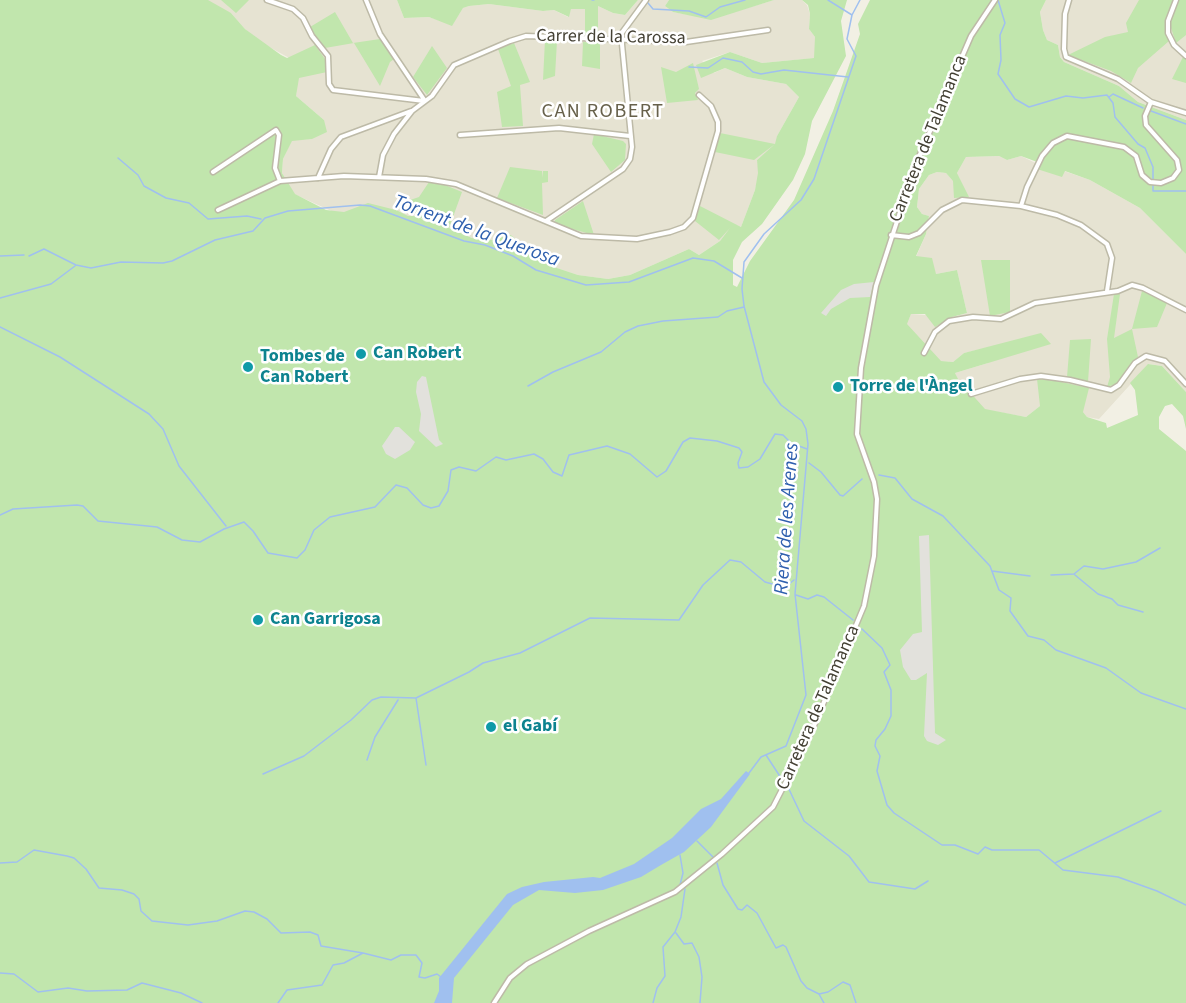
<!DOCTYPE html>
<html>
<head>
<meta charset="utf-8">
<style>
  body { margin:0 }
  canvas { display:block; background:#f2f0e4 }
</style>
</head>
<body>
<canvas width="1186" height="1003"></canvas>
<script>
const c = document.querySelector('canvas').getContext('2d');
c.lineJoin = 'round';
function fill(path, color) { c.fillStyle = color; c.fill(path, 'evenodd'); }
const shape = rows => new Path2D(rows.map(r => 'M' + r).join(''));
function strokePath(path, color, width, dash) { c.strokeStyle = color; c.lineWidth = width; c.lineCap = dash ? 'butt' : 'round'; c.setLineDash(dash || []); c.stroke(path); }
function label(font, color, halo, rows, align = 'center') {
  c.font = font + ' "Source Sans 3",sans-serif'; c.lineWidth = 5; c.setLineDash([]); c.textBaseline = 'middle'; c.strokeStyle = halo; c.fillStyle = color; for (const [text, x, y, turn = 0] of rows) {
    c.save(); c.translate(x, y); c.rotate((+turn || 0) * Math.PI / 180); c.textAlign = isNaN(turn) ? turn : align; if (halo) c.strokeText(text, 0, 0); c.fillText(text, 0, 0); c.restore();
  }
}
fill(shape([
  [184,0,397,0,404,18,429,17,452,25,463,8,469,6,489,4,543,11,554,10,568,17,571,9,586,9,598,36,598,6,613,13,625,15,638,0,669,0,665,6,673,12,711,19,774,0,802,0,807,5,810,14,809,29,815,37,815,58,762,63,730,52,702,61,714,73,725,68,747,77,786,84,799,97,777,136,776,144,757,160,759,173,755,190,741,227,734,224,720,241,699,255,689,249,630,275,608,279,578,275,554,267,531,253,511,235,491,240,472,238,457,230,428,223,418,216,385,221,336,213,294,194,282,173,283,159,292,140,312,139,324,120,296,96,297,80,293,60,262,43,245,29,231,13],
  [1046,0,1186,0,1186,120,1138,102,1119,86,1064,62,1060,57,1058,45,1047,40,1043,30,1040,12],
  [999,156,1007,160,1021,156,1062,176,1064,171,1090,180,1140,208,1186,254,1186,392,1162,366,1149,364,1099,419,1087,417,1083,412,1040,406,1026,417,981,409,962,392,955,373,988,363,998,345,964,353,953,362,912,359,904,330,911,314,952,317,967,313,957,270,936,274,916,257,926,234,929,216,922,214,917,207,919,189,929,175,937,172,946,173,968,197,957,173,966,157]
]), '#e6e3d2');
fill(shape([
  [0,0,208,0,231,13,245,29,281,55,287,58,315,45,325,59,327,72,299,78,296,96,324,120,327,132,312,139,292,141,283,159,282,173,295,194,326,210,344,212,368,203,396,210,408,216,418,216,428,224,404,202,419,197,429,182,445,185,462,192,449,228,472,238,491,240,511,235,531,253,554,267,578,275,608,279,630,275,689,249,699,255,720,241,730,228,719,240,695,221,700,206,741,227,755,190,758,173,757,160,775,144,777,136,799,97,786,84,747,77,725,68,701,78,696,65,730,52,762,63,814,58,815,37,809,29,810,14,808,5,802,0,847,0,841,21,846,56,812,121,805,154,793,180,762,224,742,242,733,260,733,285,737,287,750,261,794,200,833,111,860,34,858,24,870,0,1046,0,1040,12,1043,30,1047,40,1058,45,1060,57,1064,62,1119,86,1138,102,1186,120,1186,254,1140,208,1090,180,1065,171,1062,177,1037,169,1040,163,1021,156,1007,160,999,156,966,157,957,173,969,197,954,198,953,181,946,173,937,172,929,175,919,189,917,207,922,214,929,216,926,234,916,256,932,258,936,274,957,270,967,313,952,317,935,327,925,314,911,314,907,324,941,361,953,362,964,353,1041,333,1051,344,955,373,958,379,985,409,1026,417,1040,406,1037,379,1052,380,1089,388,1083,412,1087,417,1106,423,1107,428,1138,415,1135,390,1130,383,1148,364,1162,366,1186,392,1186,429,1183,416,1172,404,1165,406,1159,417,1159,429,1186,451,1186,1003,0,1003],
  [221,0,249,0,236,13],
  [397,0,638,0,625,15,613,13,598,6,598,36,585,35,585,9,571,9,569,17,554,10,543,11,489,4,469,6,463,8,452,26,429,17,404,18],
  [669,0,774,0,711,20,673,12,665,6],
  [1139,0,1173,0,1165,24,1169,41,1138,68,1131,83,1111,71,1068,55,1105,37,1128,32,1126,23],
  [1178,0,1186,0,1186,35,1176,43,1170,25],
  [335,12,353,43,380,39,394,59,390,62,380,86,354,43,325,48,313,32,310,27],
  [545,40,557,41,555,76,543,80],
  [583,42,600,43,600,69,582,66],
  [514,43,530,82,520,85,523,126,502,127,497,92,511,86,498,49],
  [432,46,447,68,427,95,413,77],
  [1183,57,1186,58,1186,83,1172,79],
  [693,63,699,89,695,93,698,100,667,103,661,67,676,72],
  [720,133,775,144,754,160,715,152],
  [594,134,623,141,626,144,625,160,611,172,592,144],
  [510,167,542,171,543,178,543,171,548,171,548,182,542,183,543,215,497,198],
  [583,201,594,235,554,224,555,220],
  [981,260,1010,260,1010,312,990,316],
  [1142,291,1167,303,1157,327,1132,329,1138,357,1116,384,1107,387,1110,377,1107,339,1114,294,1120,294,1114,338,1132,329],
  [1091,339,1088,382,1067,377,1070,340]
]), '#c1e6ad');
fill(shape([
  [874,282,870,297,850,298,831,309,826,316,821,313,841,290,854,284],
  [422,376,426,377,439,440,443,444,436,447,419,431,421,414,416,392,417,382],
  [395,427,399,427,415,442,410,450,395,459,386,454,382,446],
  [929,535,935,733,946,740,938,745,927,741,924,736,927,673,916,680,911,680,903,667,900,650,913,634,922,632,919,536]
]), '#e2e1dc');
fill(shape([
  [746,771,750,774,711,827,684,852,661,865,641,877,603,890,575,893,539,890,513,905,454,978,452,1003,434,1003,439,991,439,978,507,894,522,887,544,882,593,877,600,878,634,864,672,838,701,809,721,799]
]), '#a0c0ef');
strokePath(shape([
  [592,0,594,0],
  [828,0,852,15],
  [998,0,1005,23,1000,35,1001,60,998,74,1015,99,1029,107,1066,96,1083,98,1107,95,1113,103,1115,117,1138,144,1145,148,1153,167,1153,191,1186,191],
  [648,3,653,9,689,11,706,17,720,7,745,0],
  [689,67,708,68,723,58,742,62,753,72,761,74,784,70,848,77],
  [1109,97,1113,94,1143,108],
  [1151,111,1186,124],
  [118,158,138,175,144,186,166,198,189,203,208,219,247,216,261,219],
  [0,256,24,255],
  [29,256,44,249,76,265,91,268,121,262,163,263,172,261,215,240,253,231,265,218,288,211,360,205,370,206,464,241,485,245,513,256,536,270,586,285,629,282,693,258,714,261,742,278],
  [0,298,51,284,75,266],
  [0,327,60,357,149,414,163,429,179,466,226,526],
  [528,386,553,372,601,352,625,332,638,326,663,321,718,317,727,311,744,307],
  [809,463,821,472,840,495,843,496,862,479],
  [879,475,895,478,912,499,943,516,990,566,999,590,1011,598,1010,611,1028,636,1044,640,1056,650,1106,668,1141,693,1186,709],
  [0,515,13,509,77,505,83,506,98,521,157,527,182,540,200,542,224,529,244,522,253,531,268,553,297,558,305,550,314,530,330,517,375,507,396,485,407,488,423,505,431,508,439,506,448,491,451,470,459,467,476,471,496,457,506,460,534,454,543,459,553,472,562,476,569,455,607,446,630,454,657,477,666,471,683,442,690,438,717,441,739,448,742,452,738,463,739,468,748,467,760,459,775,434,783,435,791,443,807,449],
  [992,571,1030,576],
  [1051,575,1074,574,1084,566,1103,569,1136,562,1160,548],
  [1075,575,1098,594,1112,599,1118,605,1143,612],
  [796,595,808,599,817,595,824,597,853,620],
  [862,629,882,648,890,665,884,672,891,690,891,716,885,729,876,740,875,746,880,756,877,771,887,805,894,813,942,845,955,845,978,854,985,847,992,850,1039,850,1063,870,1118,877,1157,891,1186,905],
  [416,698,426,765],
  [766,755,783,781],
  [367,760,375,737,398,700],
  [749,773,761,757,786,746,806,695,795,594,808,444,806,429,802,421,781,405,764,382,744,306,742,289,744,262,764,234,801,200,814,179,856,56,847,39,852,15,860,0],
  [263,774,304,756,351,720,372,700,381,697,416,698,469,672,483,663,520,653,590,618,679,620,703,585,730,560,741,562,765,582,776,585,789,584,794,580],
  [787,785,804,821,849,856,869,882,915,889,928,881],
  [697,841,713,857],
  [680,855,683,873,680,885],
  [0,863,17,862,34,850,67,856,74,858,86,869,99,888,122,890,134,894,139,899,141,911,152,921,188,925,217,921,245,911,254,912,267,919,281,933,310,932,318,935,321,946,363,953],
  [717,863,723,885,738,909,742,910,747,905,757,913,776,948,783,945,786,947,801,981,807,988,819,994,828,992,843,982,850,985,856,1003],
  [1055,863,1161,811],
  [676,933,684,944,692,943,699,957,702,977,700,1003],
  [0,973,14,974,38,992,68,988,87,991,127,990,142,983,181,993,202,1003],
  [819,994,824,1003],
  [278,1003,287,990,322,985,333,965,344,963,363,953,391,960,401,955,416,955,422,963,419,977,425,978,437,974,441,977],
  [653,1003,657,988,665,976,663,947,675,932,681,917,685,889]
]), '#a0c0ef', 1.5);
const minor = shape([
  [267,0,293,9,303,18,312,36,328,56,329,84,333,90,424,101],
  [366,0,380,34,425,101],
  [1069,0,1065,14,1064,49,1066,57,1118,79,1151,102,1186,113],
  [1176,0,1168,21,1168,33,1174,45,1186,56],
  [460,135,559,128,630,136],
  [213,172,276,130,279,135,275,168,280,181],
  [379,177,383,155,394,134,412,111,432,96,454,65,510,41,526,36,686,42,768,30],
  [318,178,331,149,341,137,411,111],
  [1021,206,1027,187,1042,156,1053,143,1067,136,1124,147,1136,156,1142,175,1150,182,1161,183,1173,178,1179,170,1177,160,1146,125,1145,116,1151,102],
  [218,210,280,181,344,176,426,179,456,184,581,236,637,239,670,232,684,227,693,218,718,131,718,122,711,106,699,95],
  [546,221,623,169,630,159,632,147,621,34,646,0],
  [891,235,909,237,919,233,942,210,962,200,1021,206,1057,215,1081,225,1107,244,1112,258,1107,291],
  [924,353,935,332,949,321,973,317,1001,319,1035,303,1118,291,1132,285,1143,288,1186,310],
  [971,394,1020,379,1041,376,1070,380,1111,390,1119,385,1135,363,1146,356,1165,361,1186,384],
  [494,1003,510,978,527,964,589,931,675,892,722,854,773,807,811,733,864,606,874,556,877,499,874,482,857,434,861,368,876,286,915,166,971,36,995,0]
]);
strokePath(minor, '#bdbaa7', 7);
strokePath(minor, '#fff', 4);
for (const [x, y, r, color] of [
  [361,354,6,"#0f9aa8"],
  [248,367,6,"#0f9aa8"],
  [838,387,6,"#0f9aa8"],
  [258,620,6,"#0f9aa8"],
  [491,727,6,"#0f9aa8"]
]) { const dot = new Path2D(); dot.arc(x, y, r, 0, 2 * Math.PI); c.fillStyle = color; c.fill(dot); strokePath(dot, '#fff', 2); }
label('18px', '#444134', '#fff', [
  ["Carrer de la Carossa",611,38,1],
  ["Carretera de Talamanca",929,139,-68],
  ["Carretera de Talamanca",819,708,-66]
]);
label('bold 18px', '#0d838f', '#fff', [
  ["Can Robert",373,354],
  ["Tombes de",260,357],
  ["Can Robert",260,378],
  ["Torre de l'Àngel",850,387],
  ["Can Garrigosa",270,620],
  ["el Gabí",503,727]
], 'left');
c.letterSpacing = '1.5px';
label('20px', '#67614b', '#fff', [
  ["CAN ROBERT",603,113]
]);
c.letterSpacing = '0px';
label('italic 20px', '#2f60ae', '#fff', [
  ["Torrent de la Querosa",476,232,20],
  ["Riera de les Arenes",788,519,-86]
]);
</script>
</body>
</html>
